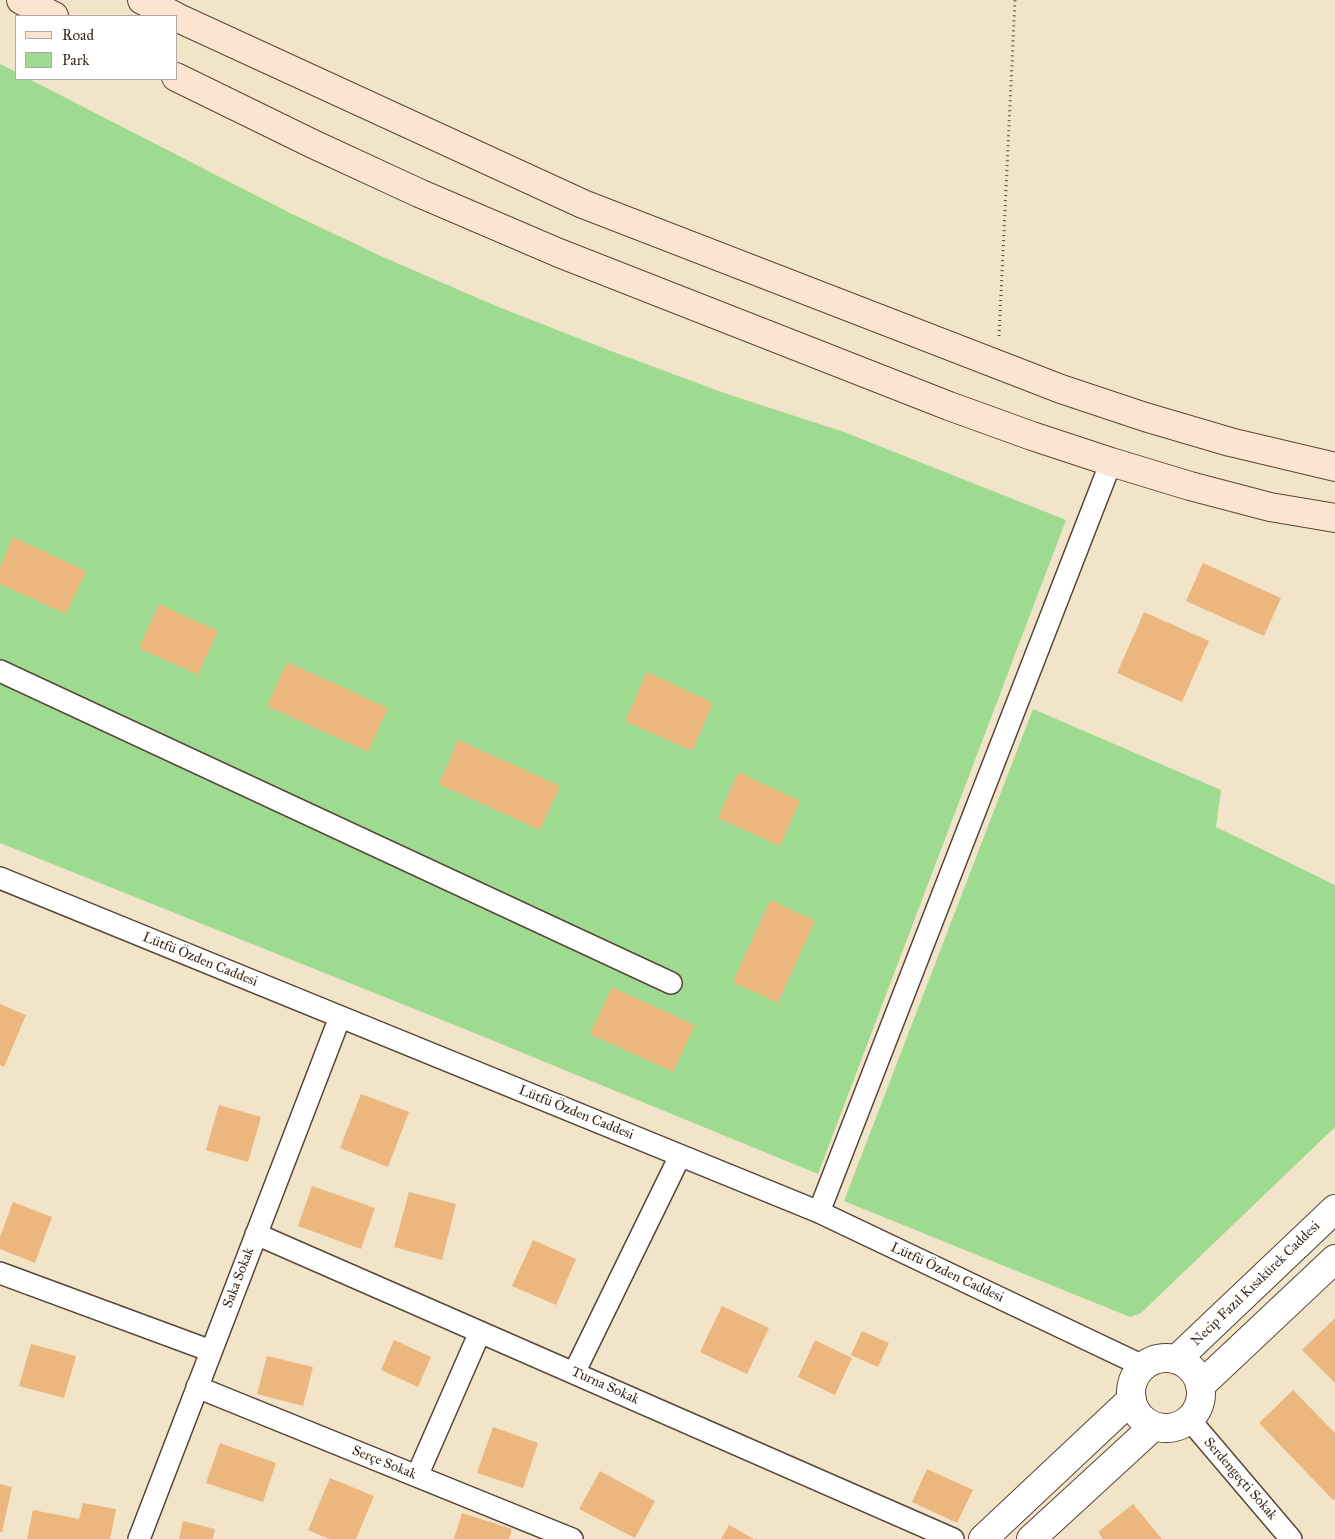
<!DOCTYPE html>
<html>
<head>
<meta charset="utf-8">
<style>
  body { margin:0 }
  #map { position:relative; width:1335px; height:1539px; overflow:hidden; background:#f1e4c9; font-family:"IM FELL Great Primer",serif }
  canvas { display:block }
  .legend { position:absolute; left:15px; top:15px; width:162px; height:65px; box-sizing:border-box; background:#fff; border:1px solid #b1aaa5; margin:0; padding:6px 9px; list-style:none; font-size:15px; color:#3b2a1e }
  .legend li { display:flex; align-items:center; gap:10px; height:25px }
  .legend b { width:25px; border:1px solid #b1aaa5 }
</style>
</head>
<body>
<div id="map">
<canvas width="1335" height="1539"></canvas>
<ul class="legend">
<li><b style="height:6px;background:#fde4d1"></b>Road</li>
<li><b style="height:14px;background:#9edb90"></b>Park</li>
</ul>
</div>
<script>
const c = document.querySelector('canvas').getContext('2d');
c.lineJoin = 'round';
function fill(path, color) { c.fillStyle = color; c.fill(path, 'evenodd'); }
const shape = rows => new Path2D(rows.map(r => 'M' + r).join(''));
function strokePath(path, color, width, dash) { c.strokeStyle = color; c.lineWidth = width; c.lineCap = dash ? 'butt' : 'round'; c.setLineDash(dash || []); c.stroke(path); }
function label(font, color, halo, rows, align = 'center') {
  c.font = font + ' "IM FELL Great Primer",serif'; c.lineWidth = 4; c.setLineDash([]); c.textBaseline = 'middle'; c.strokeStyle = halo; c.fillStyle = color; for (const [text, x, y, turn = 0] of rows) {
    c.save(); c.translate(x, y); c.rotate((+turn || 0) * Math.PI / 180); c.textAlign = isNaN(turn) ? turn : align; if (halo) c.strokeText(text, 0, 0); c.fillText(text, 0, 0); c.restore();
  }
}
fill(shape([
  [0,64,16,72,16,79,29,79,290,213,383,257,496,306,611,351,727,394,844,432,1066,520,818,1174,467,1030,0,843],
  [1033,709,1221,790,1216,827,1335,885,1335,1127,1141,1313,1130,1317,844,1201]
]), '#9edb90');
fill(shape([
  [13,537,86,571,66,614,0,584,0,567],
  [1203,563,1281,598,1264,636,1186,601],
  [159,604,218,631,198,675,139,648],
  [1144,612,1209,641,1182,702,1117,673],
  [287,662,388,708,368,752,267,706],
  [647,672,713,703,692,751,625,721],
  [458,740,560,786,540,830,439,784],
  [738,772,800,801,780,846,718,818],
  [770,900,815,921,778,1003,733,982],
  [612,987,695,1025,673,1072,590,1034],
  [0,1004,26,1015,4,1067,0,1065],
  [361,1094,409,1112,388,1167,340,1148],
  [219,1105,261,1117,248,1162,206,1150],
  [312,1186,375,1208,361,1249,298,1226],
  [409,1192,456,1204,442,1260,394,1247],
  [13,1202,52,1217,35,1263,0,1249,0,1237],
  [533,1240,576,1259,556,1305,512,1286],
  [722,1306,769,1328,747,1374,700,1352],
  [1335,1318,1335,1383,1302,1350],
  [862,1331,889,1343,878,1367,851,1355],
  [394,1340,431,1357,418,1387,381,1370],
  [815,1340,852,1358,835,1395,798,1377],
  [31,1344,76,1356,64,1398,19,1386],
  [267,1356,313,1367,303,1406,257,1394],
  [1293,1390,1335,1433,1335,1498,1333,1500,1259,1423],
  [493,1427,538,1443,523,1488,477,1473],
  [220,1443,276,1463,263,1502,206,1483],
  [927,1469,973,1490,957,1523,912,1502],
  [600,1471,655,1501,635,1538,579,1509],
  [330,1478,374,1496,356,1539,329,1539,308,1530],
  [0,1484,12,1487,2,1532,0,1532],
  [83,1503,116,1509,110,1539,27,1539,33,1510,79,1519],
  [1133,1504,1162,1539,1103,1539,1098,1532],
  [462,1513,512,1529,509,1539,454,1539],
  [183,1521,215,1529,213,1539,179,1539],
  [729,1525,754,1539,721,1539]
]), '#ecb77e');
const minor = shape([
  [0,671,671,983],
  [0,878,819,1212,1143,1366],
  [819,1212,1111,462],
  [256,1234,953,1539],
  [0,1273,211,1351],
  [574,1373,680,1156],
  [197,1387,572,1539],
  [1189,1419,1291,1539],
  [417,1476,480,1332],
  [139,1539,340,1017]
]);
const tertiary = shape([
  '1131 1393a35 35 0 1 1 70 0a35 35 0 1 1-70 0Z',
  [1177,1359,1335,1209],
  [1200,1386,1335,1259],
  [983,1539,1132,1399],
  [1031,1539,1154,1426]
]);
const secondary = shape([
  [21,0,54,16],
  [142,0,175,16],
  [176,17,583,204,1061,389,1145,417,1230,442,1335,467],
  [176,77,313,144,419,193,559,253,949,406,1032,436,1111,462,1190,486,1270,507,1335,518]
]);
strokePath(minor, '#564638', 24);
strokePath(tertiary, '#564638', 30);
strokePath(secondary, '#564638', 30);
strokePath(shape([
  [999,336,1015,0]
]), '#564638', 3, [1, 4]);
strokePath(minor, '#fff', 21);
strokePath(tertiary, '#fff', 28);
strokePath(secondary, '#fde4d1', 28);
label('14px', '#3b2a1e', '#fff', [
  ["Lütfü Özden Caddesi",200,960,22],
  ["Lütfü Özden Caddesi",576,1113,22],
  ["Lütfü Özden Caddesi",947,1273,25],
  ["Saka Sokak",239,1278,-69],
  ["Necip Fazıl Kısakürek Caddesi",1256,1284,-44],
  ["Turna Sokak",605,1386,24],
  ["Serçe Sokak",384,1463,22],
  ["Serdengeçti Sokak",1240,1479,49]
]);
</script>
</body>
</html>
